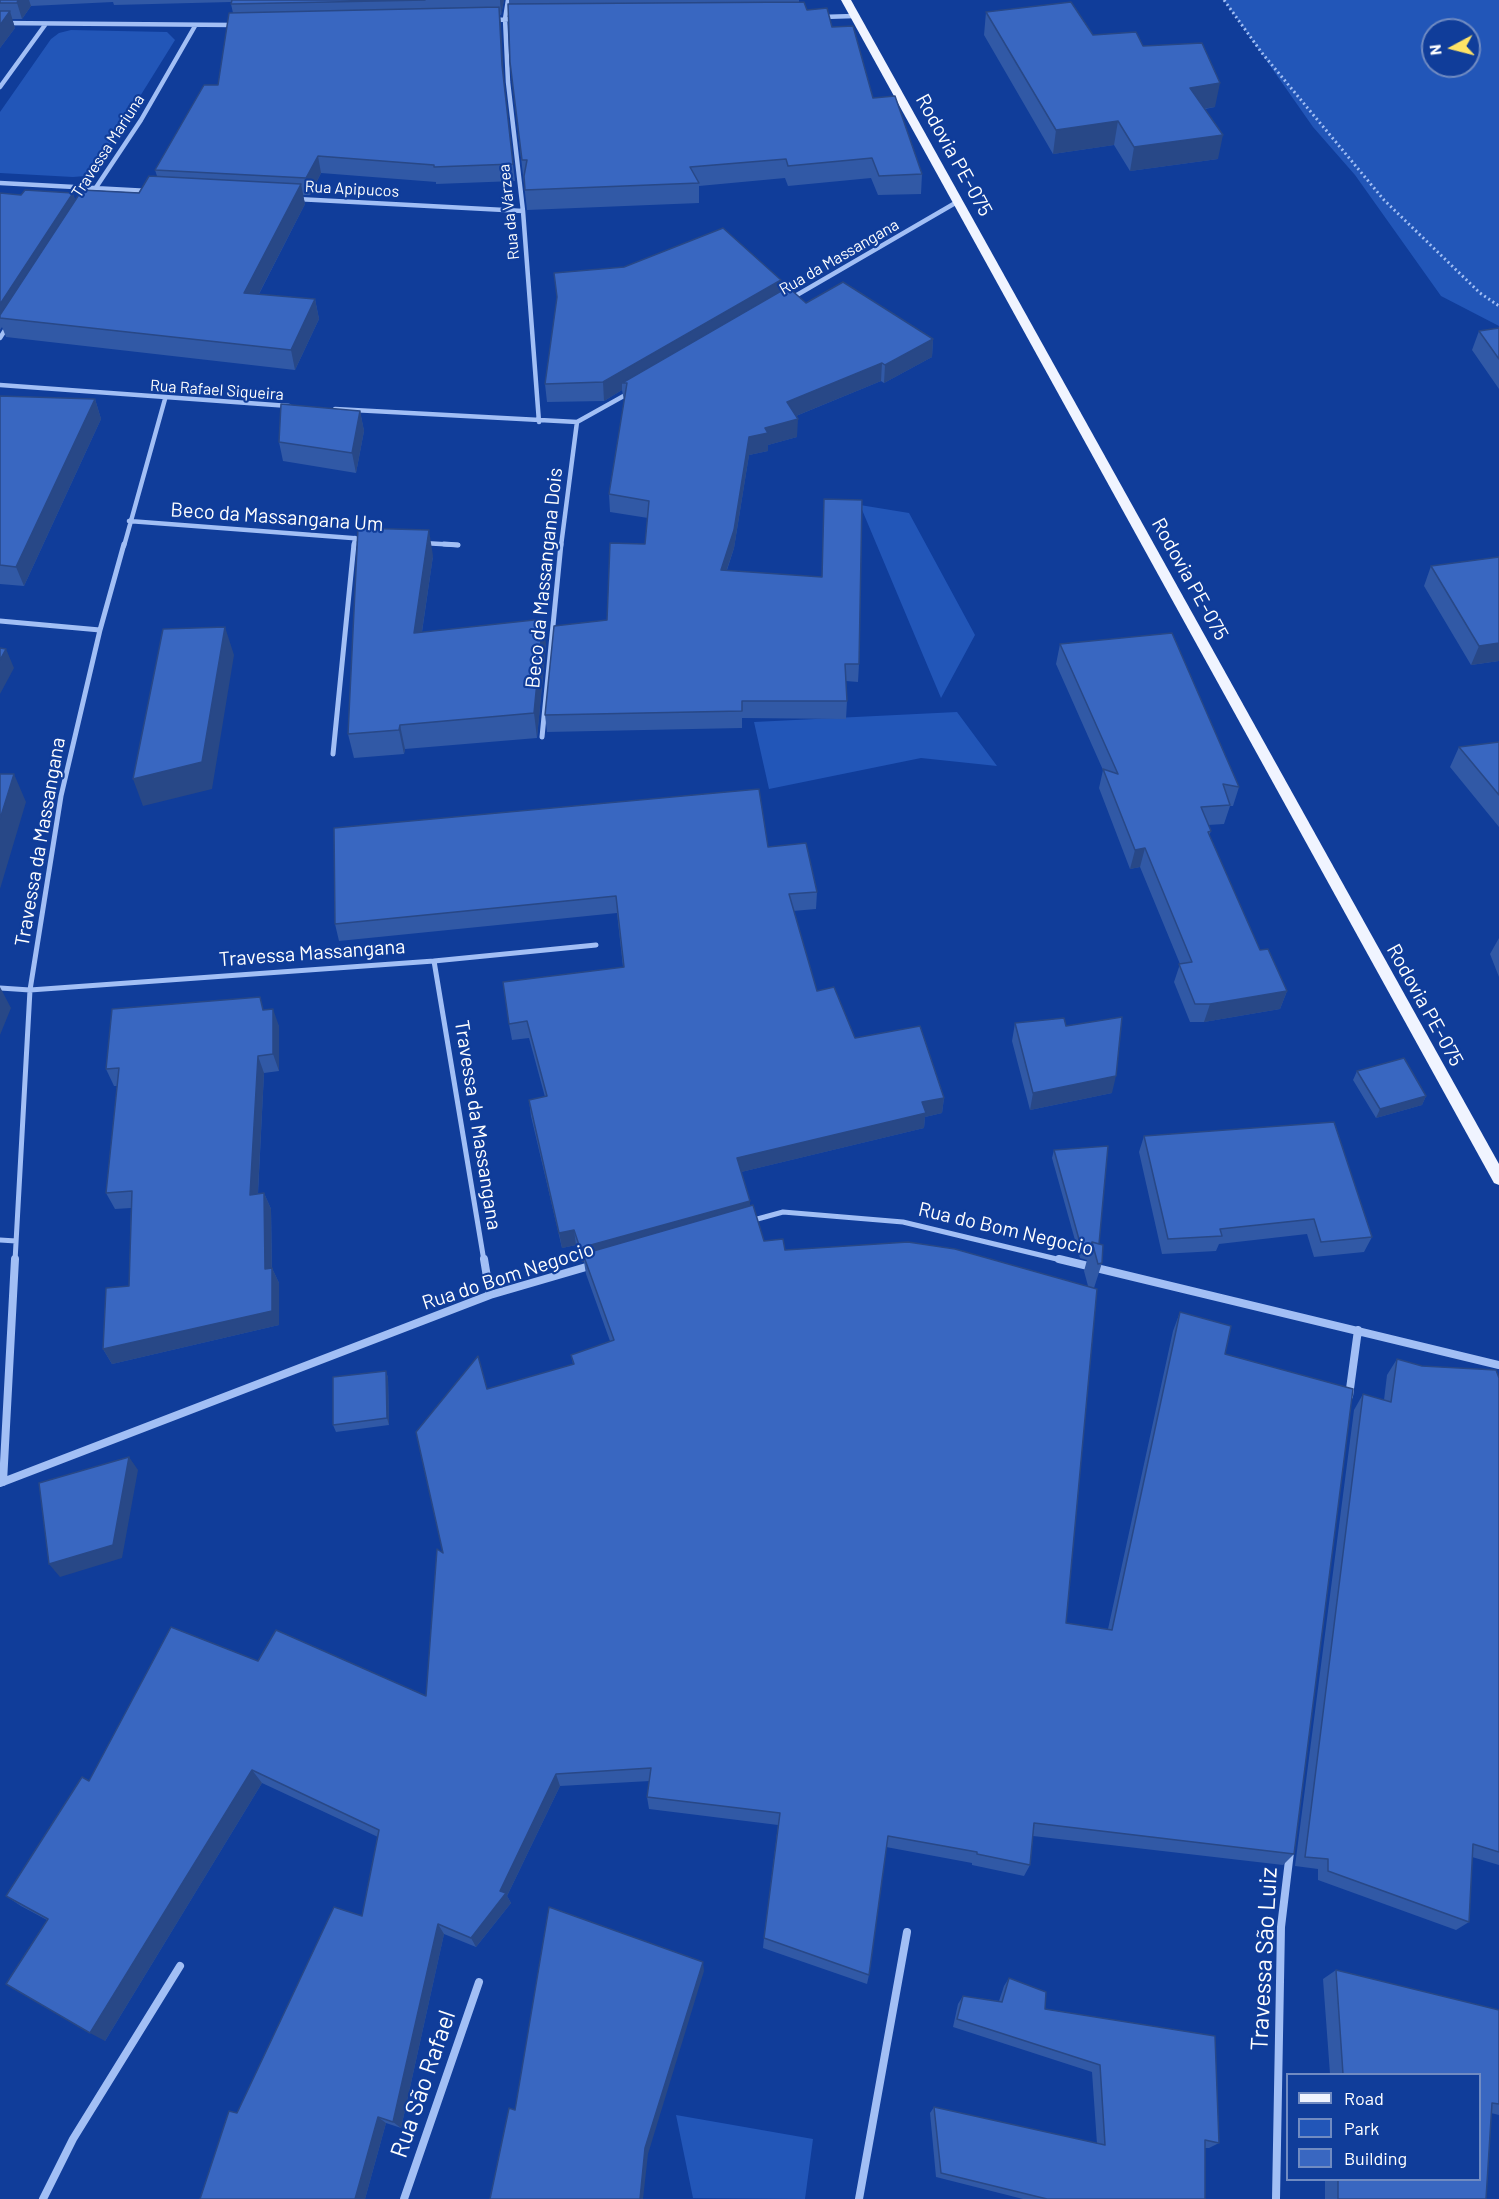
<!DOCTYPE html>
<html>
<head>
<meta charset="utf-8">
<style>
  body { margin:0 }
  #map { position:relative; width:1499px; height:2199px; overflow:hidden; background:#103d9a; font-family:Barlow,sans-serif }
  canvas { display:block }
  .legend { position:absolute; left:1286px; top:2073px; width:195px; height:108px; box-sizing:border-box; background:#103d9a; border:2px solid #708bc2; margin:0; padding:8px 10px; list-style:none; font-size:18px; color:#fff }
  .legend li { display:flex; align-items:center; gap:12px; height:30px }
  .legend b { width:30px; border:2px solid #708bc2 }
  .north { position:absolute; left:1421px; top:18px; width:60px; height:60px; box-sizing:border-box; background:#103d9a; border:2px solid #708bc2; border-radius:50%; rotate:263deg; font-size:16px; font-weight:700; line-height:24px; text-align:center; color:#fff }
  .north::after { content:''; display:block; margin:auto; width:21px; height:27px; background:#ffe366; clip-path:polygon(50% 0,100% 100%,50% 72%,0 100%) }
</style>
</head>
<body>
<div id="map">
<canvas width="1499" height="2199"></canvas>
<ul class="legend">
<li><b style="height:8px;background:#f0f4ff"></b>Road</li>
<li><b style="height:16px;background:#2256b8"></b>Park</li>
<li><b style="height:16px;background:#3967c1"></b>Building</li>
</ul>
<div class="north">N</div>
</div>
<script>
const c = document.querySelector('canvas').getContext('2d');
c.lineJoin = 'round';
function fill(path, color) { c.fillStyle = color; c.fill(path, 'evenodd'); }
const shape = rows => new Path2D(rows.map(r => 'M' + r).join(''));
function strokePath(path, color, width, dash) { c.strokeStyle = color; c.lineWidth = width; c.lineCap = dash ? 'butt' : 'round'; c.setLineDash(dash || []); c.stroke(path); }
function label(font, color, halo, rows, align = 'center') {
  c.font = font + ' Barlow,sans-serif'; c.lineWidth = 4.5; c.setLineDash([]); c.textBaseline = 'middle'; c.strokeStyle = halo; c.fillStyle = color; for (const [text, x, y, turn = 0] of rows) {
    c.save(); c.translate(x, y); c.rotate((+turn || 0) * Math.PI / 180); c.textAlign = isNaN(turn) ? turn : align; if (halo) c.strokeText(text, 0, 0); c.fillText(text, 0, 0); c.restore();
  }
}
fill(shape([
  [1224,0,1499,0,1499,326,1441,296,1355,175,1313,127],
  [1433,30,1469,30,1469,66,1433,66],
  [71,30,167,32,175,40,93,172,85,176,73,177,0,173,0,112,51,39,59,33],
  [860,505,909,513,975,635,941,698],
  [957,712,997,766,921,758,769,789,754,722],
  [676,2115,813,2139,805,2199,693,2198]
]), '#2256b8');
strokePath(shape([
  [1224,0,1262,53,1384,200,1480,293,1499,306]
]), '#a2bff5', 3, [2, 3]);
strokePath(shape([
  [508,0,505,19,508,82,523,211,539,422],
  [822,17,854,16],
  [492,20,515,19],
  [0,23,233,25],
  [0,87,45,25],
  [0,183,149,191],
  [95,189,141,120,195,26],
  [297,199,523,211],
  [790,299,957,202],
  [0,338,7,327],
  [0,385,289,406],
  [335,409,577,422],
  [577,422,629,393],
  [129,521,365,539],
  [423,543,458,545],
  [124,546,165,399],
  [354,546,355,538],
  [561,546,577,422]
]), '#a2bff5', 4.5);
strokePath(shape([
  [444,544,458,545],
  [0,621,100,630],
  [542,737,561,544],
  [333,754,354,544],
  [434,961,484,1261],
  [0,988,30,990,434,961,596,945],
  [750,1221,783,1212,903,1222,1065,1261],
  [0,1240,16,1241],
  [15,1261,30,990,61,796,100,630,124,544]
]), '#a2bff5', 5);
strokePath(shape([
  [484,1259,490,1295],
  [1059,1259,1499,1365],
  [1349,1396,1358,1330],
  [3,1482,15,1259],
  [0,1483,490,1295,593,1265],
  [43,2199,73,2139,180,1966],
  [404,2199,479,1982],
  [859,2199,907,1932],
  [1276,2199,1281,1927,1290,1852]
]), '#a2bff5', 8);
fill(shape([
  [841,0,851,0,1499,1164,1499,1185,1494,1183,841,0]
]), '#f0f4ff');
fill(shape([
  [0,0,504,0,501,15,500,15,503,80,515,181,436,184,436,182,321,173,310,195,303,195,305,204,259,294,315,299,319,319,295,370,6,337,2,327,0,330,0,193,21,195,73,193,75,201,139,193,157,176,155,170,218,85,233,13,231,4,231,2,114,5,113,2,31,6,22,19,12,19,15,28,0,48],
  [509,0,799,0,799,2,807,10,832,27,873,98,922,174,921,194,878,195,871,178,788,186,785,178,699,186,699,203,527,210,510,62],
  [986,12,1143,46,1215,107,1205,109,1218,159,1130,171,1114,145,1053,154,984,35],
  [781,280,781,291,806,303,933,339,932,357,884,383,881,381,796,416,797,437,768,445,768,451,749,455,734,548,727,570,859,664,858,682,846,681,847,701,846,719,742,718,742,728,547,732,545,715,607,620,645,544,648,518,610,512,609,494,624,401,622,390,604,401,547,402,545,384,557,299],
  [1499,328,1499,389,1472,350,1479,331],
  [0,396,95,399,101,419,24,586,0,584],
  [360,411,364,431,356,473,283,461,279,442],
  [433,556,422,632,546,644,537,738,405,749,404,754,354,758,348,734],
  [1431,566,1499,661,1471,665,1424,586],
  [1060,644,1239,787,1233,806,1230,806,1224,824,1208,825,1211,831,1209,836,1260,950,1287,991,1280,1009,1204,1022,1190,1022,1174,982,1180,964,1140,867,1130,869,1099,788,1103,770,1056,664],
  [1499,742,1499,827,1450,767,1459,747],
  [768,847,817,892,816,909,793,911,817,991,855,1038,944,1098,942,1113,925,1117,924,1128,741,1172,750,1201,750,1206,764,1241,785,1250,1088,1286,1084,1271,1087,1260,1080,1258,1052,1158,1054,1150,1099,1244,1102,1263,1094,1288,1066,1623,1108,1629,1173,1331,1180,1312,1225,1354,1294,1854,1283,1865,1033,1836,1030,1865,1024,1876,972,1865,972,1863,886,1847,869,1975,867,1984,763,1948,764,1938,778,1825,649,1809,647,1797,650,1781,560,1786,507,1896,511,1903,476,1947,444,1934,401,2128,386,2123,365,2199,200,2199,237,2113,362,1916,378,1837,262,1783,105,2041,47,1920,21,1906,6,1896,89,1781,258,1661,426,1696,443,1553,487,1389,573,1364,571,1355,610,1341,586,1274,584,1262,582,1262,576,1245,562,1248,531,1116,529,1100,545,1097,529,1038,512,1040,509,1024,623,967,617,913,339,941,335,924],
  [1499,938,1499,977,1490,954],
  [265,1010,279,1026,279,1071,264,1073,258,1194,264,1193,271,1209,272,1268,279,1283,279,1325,112,1364,103,1349,129,1286,131,1208,115,1209,106,1193,117,1086,114,1086,106,1069],
  [1015,1023,1066,1026,1112,1093,1030,1110,1012,1041],
  [1357,1071,1426,1096,1422,1105,1376,1118,1353,1080],
  [1144,1136,1372,1237,1364,1252,1314,1257,1307,1234,1219,1244,1216,1251,1162,1254,1139,1152],
  [1397,1359,1422,1366,1499,1378,1499,1865,1472,1857,1469,1922,1456,1930,1318,1880,1318,1869,1295,1866,1354,1410,1363,1394,1384,1400,1387,1375],
  [386,1371,388,1378,389,1425,336,1432,333,1425],
  [1336,1970,1499,2010,1499,2115,1491,2113,1486,2199,1325,2199,1325,2180,1479,2180,1479,2074,1330,2074,1323,1979],
  [1009,1978,1045,2009,1219,2143,1209,2148,1205,2148,1205,2199,1023,2199,936,2177,930,2113,934,2107,1097,2144,1092,2072,953,2027,958,2004,963,1996,999,2001,1004,1986]
]), '#3159a6');
fill(shape([
  [18,0,29,0,31,6,22,19,17,3],
  [500,0,504,0,501,15],
  [499,7,501,24,504,82,502,65],
  [10,11,15,28,0,48,0,25],
  [1220,83,1215,107,1186,111,1190,88],
  [1118,121,1114,145,1053,154,1056,130],
  [1223,135,1218,159,1130,171,1134,147],
  [318,156,321,173,310,195,306,178],
  [301,184,305,204,249,313,244,293],
  [73,193,78,209,0,318,0,304],
  [781,280,781,299,627,383,622,383,622,390,604,401,603,382],
  [315,299,319,319,295,370,291,350],
  [933,339,932,357,884,383,885,365],
  [882,363,881,381,786,420,787,402],
  [95,399,101,419,24,586,16,567],
  [360,411,364,431,356,473,352,453],
  [798,419,797,437,768,445,768,451,749,455,734,548,721,587,721,570,749,437,765,428],
  [429,530,433,556,418,658,414,633],
  [543,619,546,644,537,738,534,713],
  [225,627,234,655,212,789,143,806,133,779],
  [1499,643,1499,661,1471,665,1479,646],
  [6,649,14,668,0,694,0,660],
  [400,725,405,749,404,754,399,730],
  [14,774,26,802,0,889,0,819],
  [1145,848,1140,867,1130,869,1135,850],
  [0,987,11,1008,0,1035],
  [1287,991,1280,1009,1204,1022,1210,1004],
  [273,1009,279,1026,279,1071,273,1054],
  [258,1056,264,1073,257,1210,250,1195],
  [1116,1076,1112,1093,1030,1110,1033,1093],
  [1426,1096,1422,1105,1376,1118,1380,1109],
  [944,1098,942,1113,925,1117,924,1128,737,1173,737,1158,922,1102],
  [264,1193,271,1209,272,1284,265,1269],
  [750,1201,750,1216,583,1254,584,1262,582,1262,580,1248],
  [574,1230,576,1245,562,1248,559,1233],
  [272,1268,279,1283,279,1325,112,1364,103,1349],
  [386,1371,388,1378,389,1425,387,1418],
  [129,1457,138,1470,122,1558,60,1577,49,1564],
  [252,1770,262,1783,105,2041,90,2033],
  [556,1774,560,1786,507,1896,511,1903,476,1947,471,1938,500,1891],
  [438,1924,444,1934,401,2128,393,2122],
  [703,1962,704,1971,648,2154,643,2199,640,2199,645,2148],
  [378,2117,386,2123,365,2199,355,2199]
]), '#284887');
const building = shape([
  [0,0,18,0,17,3,0,3,0,0],
  [232,0,425,0,231,4,232,0],
  [804,2,807,10,827,8,832,27,853,26,873,98,895,96,922,174,879,176,872,158,788,166,786,159,690,167,699,183,525,190,524,176,527,160,522,160,510,62,508,4,804,2],
  [1071,2,1093,35,1136,32,1143,46,1202,43,1220,83,1190,88,1223,135,1134,147,1118,121,1056,130,986,12,1071,2],
  [499,7,502,65,513,164,434,167,434,165,318,156,306,178,155,170,204,85,218,85,229,13,499,7],
  [0,11,10,11,0,25,0,11],
  [149,176,301,184,244,293,315,299,291,350,0,318,0,315,82,190,139,193,149,176],
  [25,190,73,193,0,304,0,193,21,195,25,190],
  [723,228,781,280,603,382,545,384,557,297,554,273,624,267,723,228],
  [843,282,933,339,885,365,882,363,787,402,798,419,765,428,768,433,749,437,734,530,721,570,822,577,824,499,862,500,859,664,845,664,847,701,742,701,742,711,545,715,554,626,607,620,610,543,645,544,649,501,609,494,627,383,622,383,788,287,806,303,843,282],
  [1499,328,1499,359,1479,331,1499,328],
  [0,396,95,399,16,567,0,565,0,396],
  [281,404,360,411,352,453,279,442,281,404],
  [358,528,429,530,414,633,543,619,534,713,400,725,399,730,348,734,358,528],
  [1499,557,1499,643,1479,646,1431,566,1499,557],
  [225,627,202,762,133,779,163,629,225,627],
  [1172,633,1239,787,1223,784,1230,805,1201,807,1211,831,1208,832,1260,950,1268,949,1287,991,1210,1004,1195,1004,1179,964,1192,962,1145,848,1135,850,1103,769,1118,774,1060,644,1172,633],
  [0,648,6,649,0,660,0,648],
  [1499,742,1499,795,1459,747,1499,742],
  [0,774,14,774,0,819,0,774],
  [759,789,768,847,806,843,817,892,789,894,817,991,834,987,855,1038,920,1026,944,1098,922,1102,926,1113,737,1158,750,1201,580,1248,574,1230,559,1233,529,1100,547,1096,527,1021,509,1024,503,982,624,967,616,896,335,924,334,828,759,789],
  [260,997,263,1010,273,1009,273,1054,258,1056,250,1195,264,1193,265,1269,272,1268,272,1311,103,1349,106,1288,129,1286,132,1191,106,1193,119,1068,106,1069,112,1009,260,997],
  [1122,1017,1116,1076,1033,1093,1015,1023,1064,1018,1066,1026,1122,1017],
  [1404,1058,1426,1096,1380,1109,1357,1071,1404,1058],
  [1334,1122,1372,1237,1321,1242,1314,1219,1220,1229,1222,1236,1168,1239,1144,1136,1334,1122],
  [1108,1146,1099,1244,1092,1242,1089,1251,1082,1250,1054,1150,1108,1146],
  [753,1205,764,1241,783,1239,785,1250,908,1242,955,1249,1097,1289,1066,1623,1112,1630,1180,1312,1231,1326,1225,1354,1353,1389,1294,1854,1034,1823,1030,1865,977,1854,977,1852,888,1836,869,1975,764,1938,780,1813,647,1797,651,1768,556,1774,500,1891,506,1893,471,1938,438,1924,393,2122,378,2117,355,2199,200,2199,229,2111,237,2113,334,1907,362,1916,379,1830,252,1770,90,2033,6,1984,48,1919,6,1896,82,1777,89,1781,171,1627,258,1661,276,1630,426,1696,437,1549,443,1553,416,1432,478,1356,487,1389,574,1364,571,1355,614,1340,583,1254,753,1205],
  [1092,1242,1103,1245,1102,1263,1098,1264,1092,1242],
  [1397,1359,1422,1366,1496,1370,1499,1378,1499,1852,1473,1844,1469,1922,1328,1871,1328,1859,1305,1857,1363,1394,1391,1402,1397,1359],
  [386,1371,387,1418,333,1425,333,1377,386,1371],
  [129,1457,113,1545,49,1564,39,1483,129,1457],
  [549,1907,703,1962,645,2148,640,2199,490,2199,509,2108,515,2110,549,1907],
  [1336,1970,1499,2010,1499,2104,1492,2103,1486,2199,1338,2199,1338,2180,1479,2180,1479,2074,1343,2074,1336,1970],
  [1009,1978,1046,1992,1045,2009,1215,2036,1219,2143,1205,2140,1205,2199,1047,2199,941,2173,934,2107,1105,2145,1100,2065,957,2019,963,1996,1002,2002,1009,1978]
]);
fill(building, '#3967c1');
strokePath(building, '#284887', 1.5);
label('16px', '#fff', '#103d9a', [
  ["Travessa Mariuna",108,146,-57],
  ["Rua Apipucos",352,189,3],
  ["Rua da Várzea",509,212,-96],
  ["Rua da Massangana",839,257,-30],
  ["Rua Rafael Siqueira",217,390,4]
]);
label('20px', '#fff', '#103d9a', [
  ["Rodovia PE-075",954,155,61],
  ["Beco da Massangana Um",277,517,4],
  ["Beco da Massangana Dois",544,578,-84],
  ["Rodovia PE-075",1190,579,61],
  ["Travessa da Massangana",40,842,-80],
  ["Travessa Massangana",312,953,-4],
  ["Rodovia PE-075",1425,1005,61],
  ["Travessa da Massangana",478,1125,81],
  ["Rua do Bom Negocio",1006,1229,13],
  ["Rua do Bom Negocio",508,1276,-18]
]);
label('24px', '#fff', '#103d9a', [
  ["Travessa São Luiz",1264,1959,-87],
  ["Rua São Rafael",423,2084,-71]
]);
</script>
</body>
</html>
